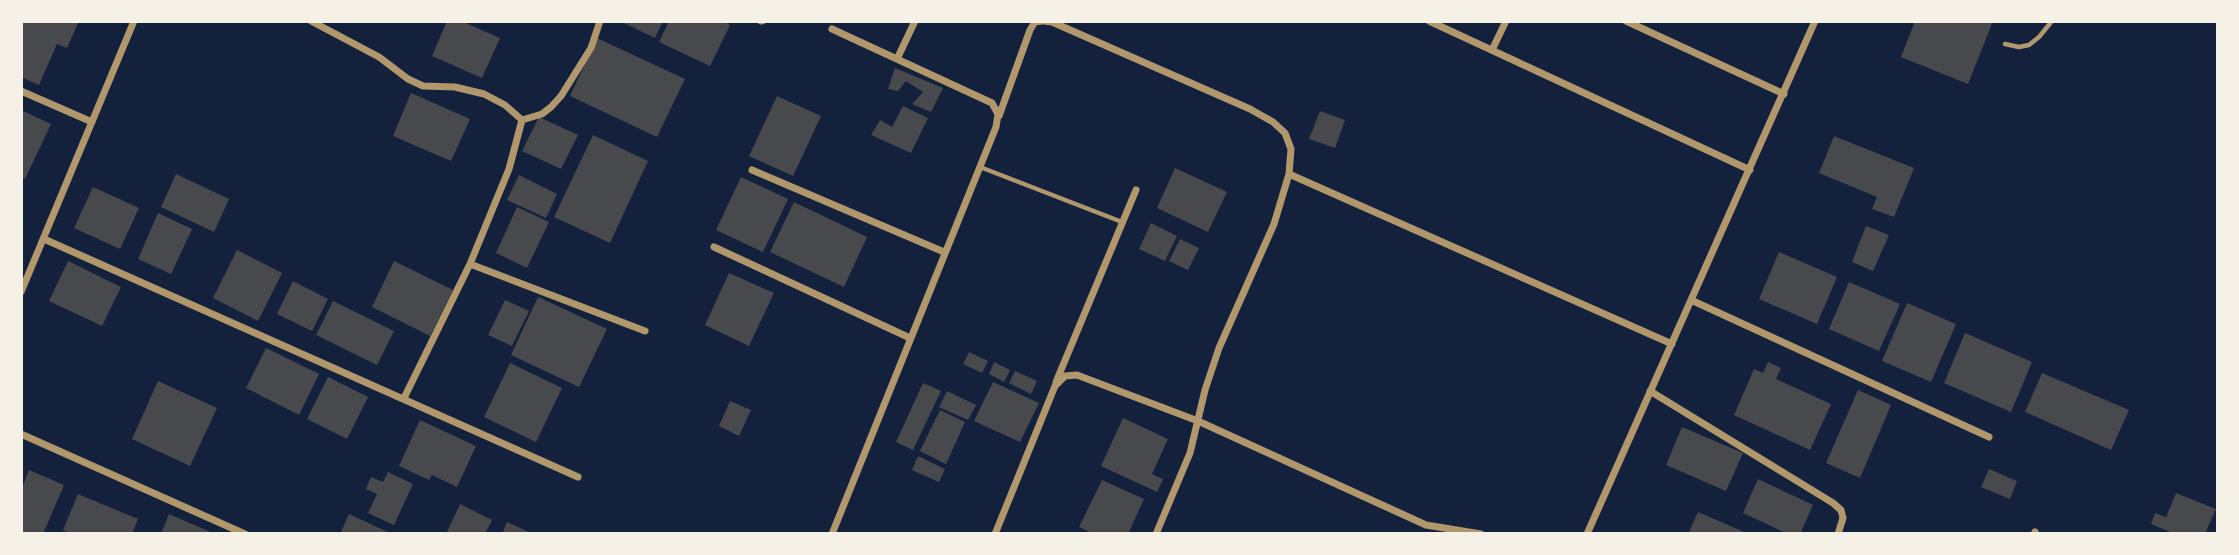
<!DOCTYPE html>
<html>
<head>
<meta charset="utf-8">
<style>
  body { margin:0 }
  #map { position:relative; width:2239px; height:555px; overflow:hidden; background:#14213d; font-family:Cabin,sans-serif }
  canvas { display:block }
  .frame { position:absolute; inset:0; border:23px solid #f6f1e7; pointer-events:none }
</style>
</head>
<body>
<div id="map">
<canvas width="2239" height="555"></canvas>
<div class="frame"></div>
</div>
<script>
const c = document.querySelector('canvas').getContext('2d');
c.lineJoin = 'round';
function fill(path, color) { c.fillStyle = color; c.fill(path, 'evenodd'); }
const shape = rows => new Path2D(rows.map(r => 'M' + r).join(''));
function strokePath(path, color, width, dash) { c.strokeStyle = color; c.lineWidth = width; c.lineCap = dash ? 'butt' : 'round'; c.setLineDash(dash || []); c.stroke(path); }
fill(shape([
  [21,21,79,21,67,48,57,44,39,85,21,77],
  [447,21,461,21,500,38,482,78,432,56],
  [620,21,663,21,655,38],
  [669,21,723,21,730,25,710,66,659,42],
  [1915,21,1993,21,1968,84,1901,57],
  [597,38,685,79,657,137,570,96],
  [895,68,943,88,931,112,912,104,923,92,906,81,898,91,888,89],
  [411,93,470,119,451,161,393,136],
  [777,96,821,116,793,176,749,156],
  [903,106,928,118,911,153,871,135,880,120,892,127],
  [21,110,51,124,25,179,21,177],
  [1320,111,1345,120,1335,148,1309,139],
  [539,117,578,135,561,169,522,151],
  [593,135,648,161,610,243,554,217],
  [1834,136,1914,168,1894,217,1872,209,1877,197,1819,173],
  [1175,168,1227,192,1208,232,1157,208],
  [176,174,229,199,214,232,161,207],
  [519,175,557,194,546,218,507,200],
  [741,177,788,199,763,252,716,230],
  [93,187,139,208,120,249,74,228],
  [794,202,867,237,844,287,770,252],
  [517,207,549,222,527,268,496,253],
  [158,213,192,229,171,274,138,259],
  [1151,223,1177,236,1165,261,1139,249],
  [1866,226,1889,235,1873,271,1852,262],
  [1180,239,1199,248,1188,270,1169,261],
  [237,250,282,273,258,321,213,298],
  [1779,252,1837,277,1817,324,1759,299],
  [68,261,121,287,102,326,49,301],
  [394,261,453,290,430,336,372,307],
  [729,273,774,293,749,346,705,325],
  [293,281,328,299,312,331,277,314],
  [1849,282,1900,304,1879,351,1829,329],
  [538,297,607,329,579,387,511,355],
  [505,300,529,311,512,346,488,335],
  [333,301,394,331,377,365,316,335],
  [1907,303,1956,324,1931,382,1882,361],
  [1965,333,2032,362,2011,412,1944,383],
  [266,348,319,374,299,415,246,388],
  [969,352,988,361,982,373,963,364],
  [994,362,1010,370,1004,382,989,374],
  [1768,362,1781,368,1776,379,1831,404,1810,450,1734,415,1754,369,1763,373],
  [510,363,562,388,536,442,484,417],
  [1015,371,1037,381,1031,394,1009,383],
  [2042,373,2129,410,2111,450,2025,412],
  [328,377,368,397,347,439,307,419],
  [158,381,217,408,190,466,132,439],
  [993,382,1039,403,1020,442,974,421],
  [923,383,941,391,913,450,896,442],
  [1858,390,1891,405,1860,478,1826,463],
  [947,391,976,405,968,420,939,407],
  [730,401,751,410,739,436,719,426],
  [940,410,965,422,946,464,920,451],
  [1123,418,1168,439,1152,474,1163,479,1157,492,1101,466],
  [420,420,476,446,457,487,432,475,429,480,399,466],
  [1682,427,1743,453,1726,491,1666,465],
  [918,456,945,469,939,482,912,470],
  [1989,469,2017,481,2010,499,1981,487],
  [29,470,64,485,43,534,21,534,21,490],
  [388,472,413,484,394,525,368,513,377,494,366,489,371,477,383,482],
  [1758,479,1813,505,1800,534,1788,534,1743,513],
  [1102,480,1144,499,1128,534,1094,534,1079,527],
  [2176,493,2216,509,2205,534,2175,534,2151,524,2155,513,2166,517],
  [78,494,138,519,132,534,72,534,63,530],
  [460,504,492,520,485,534,446,534],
  [1698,512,1749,534,1688,534],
  [169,514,215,534,161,534],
  [349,514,392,534,340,534],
  [507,522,533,534,502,534]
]), '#48494c');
strokePath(shape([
  [2005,44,2019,47,2029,45,2039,37,2052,21],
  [980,167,1122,222]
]), '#b1986c', 4.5);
strokePath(shape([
  [311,21,379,57,408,79,423,86,455,87,484,94,505,105,522,120,509,169,470,264,404,398],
  [761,21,762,21],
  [1044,21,1052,22,1250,109,1273,122,1285,133,1291,149,1289,174,1274,224,1219,348,1205,390,1190,453,1156,534],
  [1429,21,1750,170],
  [1626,21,1784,94],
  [1492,50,1506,21],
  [898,57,915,21],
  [21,91,92,122],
  [999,116,1030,30,1035,22,1042,21],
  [522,120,542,114,551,107,561,96,591,48,600,21],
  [752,170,944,252],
  [1289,174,1672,344],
  [44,239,578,477],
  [714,247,910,338],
  [470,264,645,331],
  [21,292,134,21],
  [1691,300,1989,437],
  [1056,382,1136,190],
  [1650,391,1833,503,1841,510,1843,518,1838,534],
  [21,434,245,534],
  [832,534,996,127,998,114,992,103,832,29],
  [995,534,1055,386,1065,376,1077,375,1198,421,1426,525,1481,534],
  [1587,534,1815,21],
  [2034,534,2035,532]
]), '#b1986c', 7);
</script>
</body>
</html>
